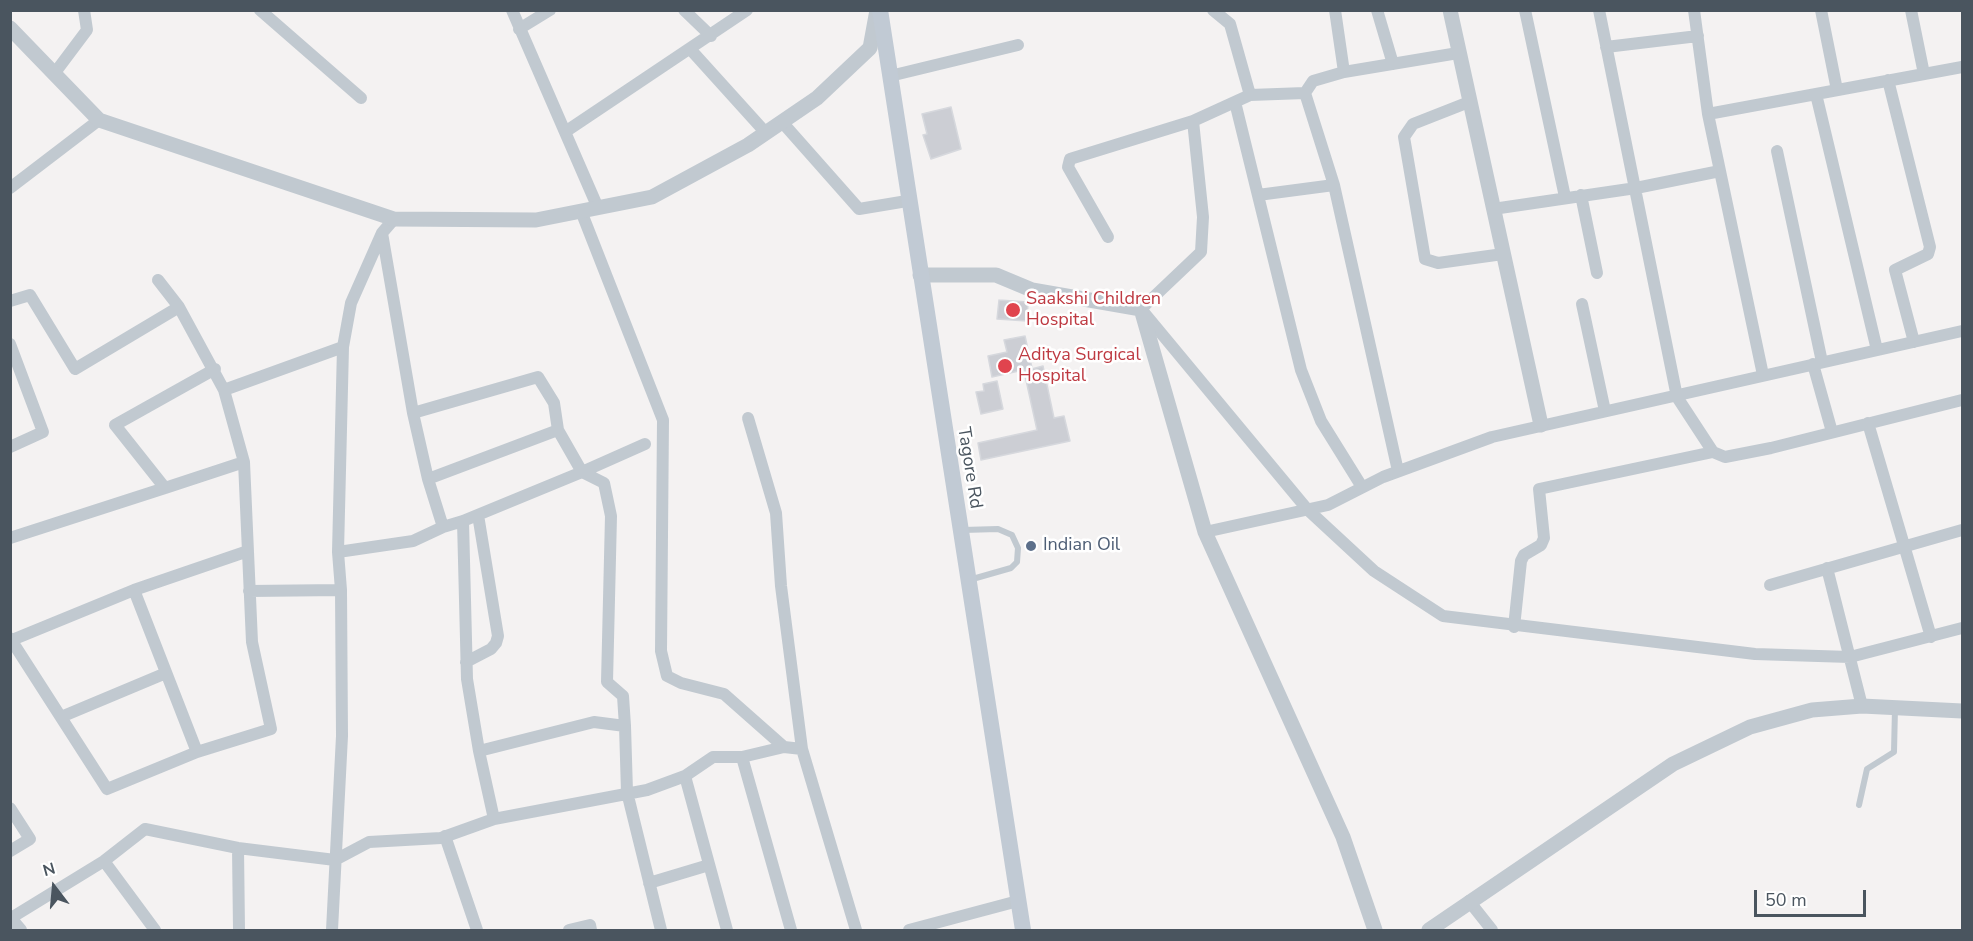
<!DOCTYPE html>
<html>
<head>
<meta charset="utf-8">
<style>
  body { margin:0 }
  #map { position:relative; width:1973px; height:941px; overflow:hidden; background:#f4f2f2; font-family:"Nunito Sans",sans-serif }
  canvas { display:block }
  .frame { position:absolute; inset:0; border:12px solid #4a555f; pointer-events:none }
  .north { position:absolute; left:24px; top:857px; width:60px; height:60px; -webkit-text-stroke:4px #fff; paint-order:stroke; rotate:344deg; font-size:16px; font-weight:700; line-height:24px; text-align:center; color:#4a555f }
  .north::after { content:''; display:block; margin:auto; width:21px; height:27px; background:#4a555f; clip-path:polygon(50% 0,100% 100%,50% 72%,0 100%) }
  .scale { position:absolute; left:1754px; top:890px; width:112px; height:27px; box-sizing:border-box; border:3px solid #4a555f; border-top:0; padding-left:8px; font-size:18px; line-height:21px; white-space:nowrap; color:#4a555f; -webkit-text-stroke:4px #fff; paint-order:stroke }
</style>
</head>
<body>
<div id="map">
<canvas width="1973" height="941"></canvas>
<div class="frame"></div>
<div class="north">N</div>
<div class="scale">50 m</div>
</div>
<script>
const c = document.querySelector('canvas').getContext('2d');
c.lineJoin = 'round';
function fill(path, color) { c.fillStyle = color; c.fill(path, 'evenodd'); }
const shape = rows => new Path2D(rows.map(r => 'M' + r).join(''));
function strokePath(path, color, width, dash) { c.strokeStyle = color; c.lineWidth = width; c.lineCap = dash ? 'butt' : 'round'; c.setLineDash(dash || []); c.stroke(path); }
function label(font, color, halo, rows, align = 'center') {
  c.font = font + ' "Nunito Sans",sans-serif'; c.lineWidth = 5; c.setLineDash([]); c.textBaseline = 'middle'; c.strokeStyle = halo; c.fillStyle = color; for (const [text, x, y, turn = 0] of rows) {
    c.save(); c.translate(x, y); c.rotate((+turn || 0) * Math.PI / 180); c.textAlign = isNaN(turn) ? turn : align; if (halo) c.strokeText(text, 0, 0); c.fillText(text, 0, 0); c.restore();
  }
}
const building = shape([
  [951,107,961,149,931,159,923,135,927,134,922,114,951,107],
  [999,300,1028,302,1027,321,997,319,999,300],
  [1025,336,1032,368,992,377,988,356,1007,352,1004,340,1025,336],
  [1043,366,1054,418,1064,416,1070,441,981,460,978,443,1037,430,1024,371,1043,366],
  [997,381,1003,409,981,414,976,392,984,391,983,384,997,381]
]);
fill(building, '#ccced4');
strokePath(building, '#d6d8dd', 1.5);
strokePath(shape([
  [963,530,998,529,1012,535,1018,548,1017,562,1011,568,969,580],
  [1859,805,1867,769,1894,752,1895,708]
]), '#c1c9d0', 6);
strokePath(shape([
  [260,10,361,98],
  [512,10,598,208],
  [684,10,711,36],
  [1213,10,1230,24,1250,95,1305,93],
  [1335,10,1344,72,1313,81,1305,93,1334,185,1398,471],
  [1377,10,1393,64],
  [1525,10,1565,197],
  [1599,10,1677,397,1713,452,1725,457,1771,448,1962,400],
  [1694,10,1708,114],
  [1821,10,1837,90],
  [1911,10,1924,74],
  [519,29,550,10],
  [1606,47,1698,36],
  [691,50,766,133],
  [1344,72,1458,53],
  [54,74,87,30,84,10],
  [890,76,1018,45],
  [1888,80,1930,247,1928,254,1895,270,1914,342],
  [1816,94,1877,350],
  [1250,95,1193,121,1203,217,1201,252,1141,309,1307,509,1374,571,1443,616,1755,654,1850,657,1962,628],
  [1235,102,1301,370,1321,421,1362,487],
  [1469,102,1413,124,1404,137,1425,259,1438,263,1503,254],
  [782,122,859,209,907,201],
  [565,132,747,10],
  [1777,151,1822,362],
  [1720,171,1763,375],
  [10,188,99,120],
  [1258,195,1334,185],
  [1581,195,1597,273],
  [1493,209,1636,188,1720,171,1708,114,1962,67],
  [581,211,663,420,661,651,667,676,681,683,724,694,784,747],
  [382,233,413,413,428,479,443,527],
  [1108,237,1068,167,1070,159,1193,121],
  [158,280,179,307,224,390,343,347],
  [10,301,30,295,75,369,179,307],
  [1582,304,1605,411],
  [10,344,43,432,10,447],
  [1813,364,1832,432],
  [215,369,115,425,165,488,244,462],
  [413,413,538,377,554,403,558,430,582,472,645,444],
  [748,418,776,513,781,586,802,749,856,930],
  [1868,423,1931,637],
  [428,479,558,430],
  [1205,532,1328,505,1383,477,1492,437,1962,331],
  [10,538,165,488],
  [338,552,413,541,443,527,463,521,582,472,604,483,611,516,607,682,623,696,625,726,594,722,479,751,467,679,463,521],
  [1827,568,1862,706],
  [1770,585,1962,530],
  [134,590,197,752],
  [249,591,341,590],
  [1514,627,1521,561,1524,555,1541,545,1544,538,1539,489,1713,452],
  [10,638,107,789,197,752,271,729,252,642,244,462,224,390],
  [12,640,134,590,248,551],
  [466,662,491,649,496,643,498,636,478,515],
  [61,717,166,673],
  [625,726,627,792,661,930],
  [479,751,494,819],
  [742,757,791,930],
  [685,776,727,930],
  [10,808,30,839,10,851],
  [445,836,477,930],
  [238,848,239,930],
  [104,861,155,930],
  [649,883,709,865],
  [1469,901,1492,930],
  [10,917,21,930],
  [11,918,104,861,145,829,238,848,335,860,369,842,441,838,494,819,647,790,685,776,713,757,742,757,784,747,802,749],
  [332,930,342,736,341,590,338,552,343,347,351,303,382,233,394,219],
  [569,930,590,925,591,930],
  [909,930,1018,901]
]), '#c1c9d0', 12);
strokePath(shape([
  [1450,10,1541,425],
  [10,28,99,120,394,219,536,220,652,197,748,145,817,98,870,48,877,10],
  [920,275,996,275,1032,290,1141,309,1205,532,1343,837,1375,930],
  [1429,930,1673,764,1750,727,1812,710,1862,706,1962,711]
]), '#c1c9d0', 15);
strokePath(shape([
  [880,10,1023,930]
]), '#c1cad4', 16);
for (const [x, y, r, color] of [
  [1013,310,8,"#e0444e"],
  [1005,366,8,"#e0444e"],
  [1031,546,6,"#5c6f8a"]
]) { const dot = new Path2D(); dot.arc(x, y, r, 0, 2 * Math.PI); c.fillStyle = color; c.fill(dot); strokePath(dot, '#fff', 2); }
label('18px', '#be3a42', '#fff', [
  ["Saakshi Children",1026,300],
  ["Hospital",1026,321],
  ["Aditya Surgical",1018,356],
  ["Hospital",1018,377]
], 'left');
label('18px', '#4a555f', '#fff', [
  ["Tagore Rd",969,468,81]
]);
label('18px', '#4e5e75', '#fff', [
  ["Indian Oil",1043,546]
], 'left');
</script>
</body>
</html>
